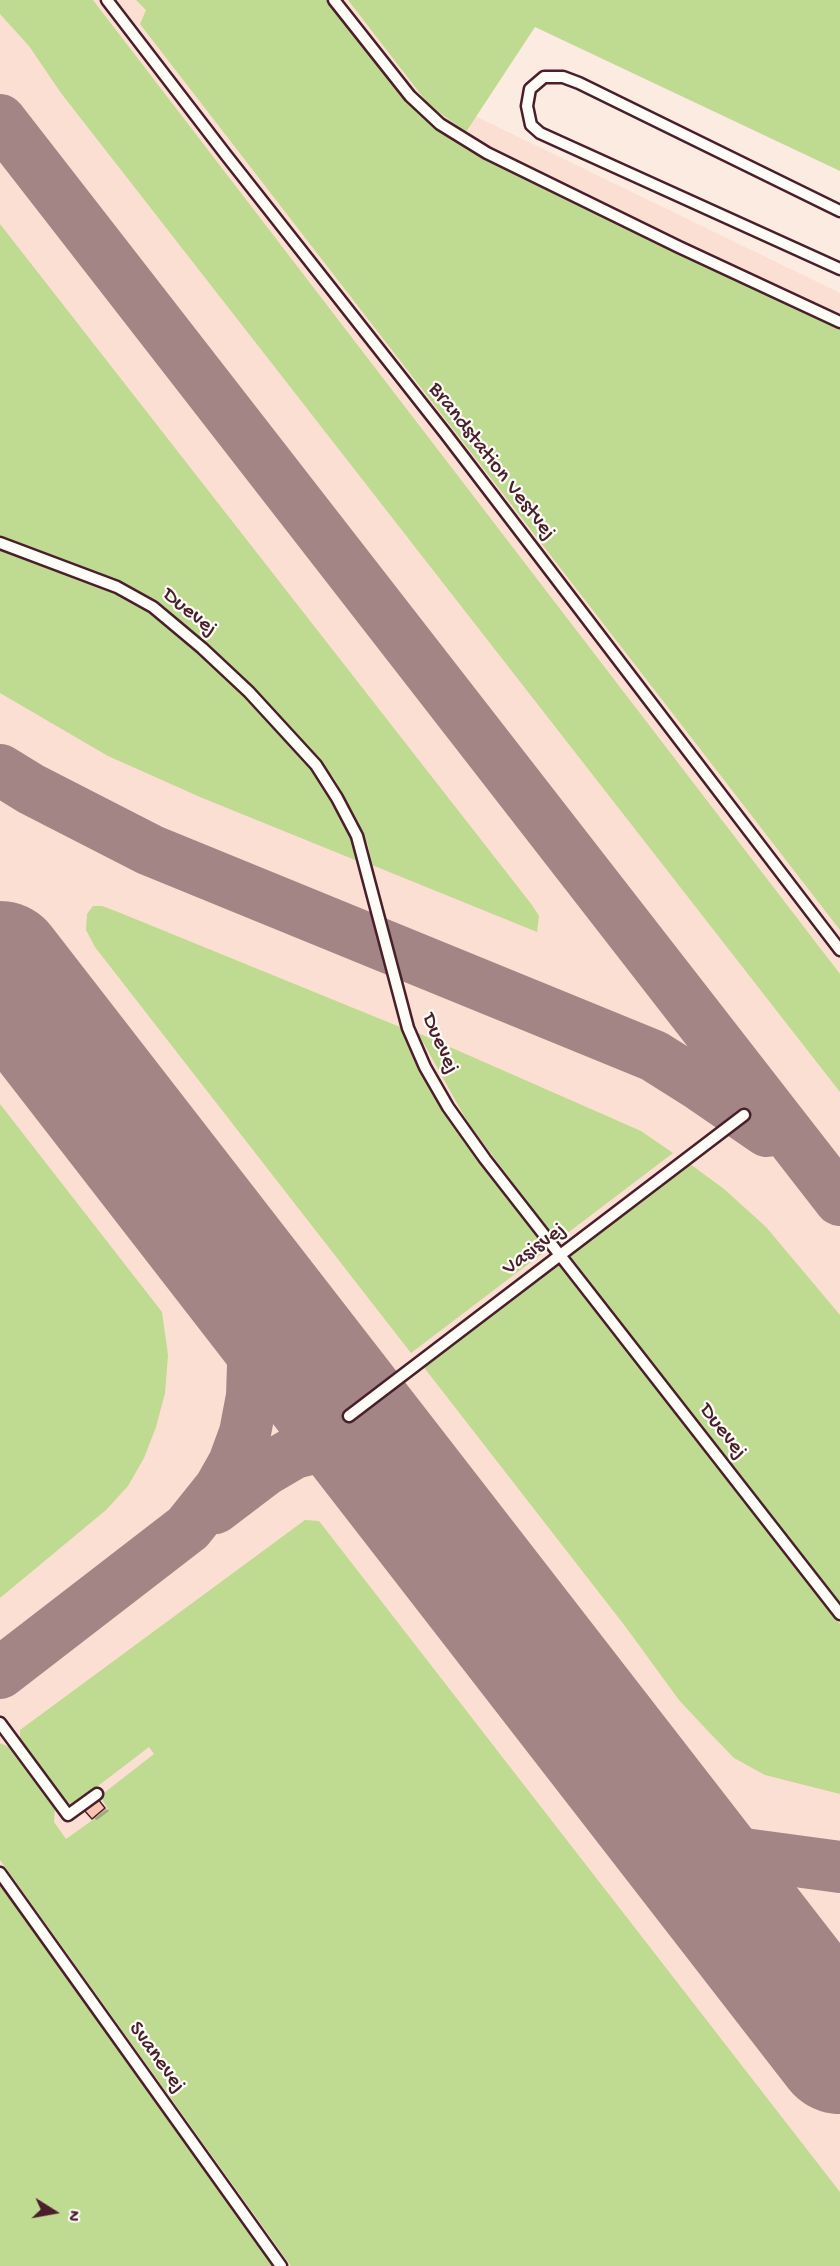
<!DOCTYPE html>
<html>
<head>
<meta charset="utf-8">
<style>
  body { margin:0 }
  #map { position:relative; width:840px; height:2266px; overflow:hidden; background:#fcebe1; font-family:"Gochi Hand",sans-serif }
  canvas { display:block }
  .north { position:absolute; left:24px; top:2182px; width:60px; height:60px; -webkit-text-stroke:4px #fdfcf7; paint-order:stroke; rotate:101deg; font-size:16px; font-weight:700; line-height:24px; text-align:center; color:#4a1f2b }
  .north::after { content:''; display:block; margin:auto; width:21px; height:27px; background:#4a1f2b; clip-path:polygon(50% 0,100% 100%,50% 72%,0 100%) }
</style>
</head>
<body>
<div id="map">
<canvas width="840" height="2266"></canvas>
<div class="north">N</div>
</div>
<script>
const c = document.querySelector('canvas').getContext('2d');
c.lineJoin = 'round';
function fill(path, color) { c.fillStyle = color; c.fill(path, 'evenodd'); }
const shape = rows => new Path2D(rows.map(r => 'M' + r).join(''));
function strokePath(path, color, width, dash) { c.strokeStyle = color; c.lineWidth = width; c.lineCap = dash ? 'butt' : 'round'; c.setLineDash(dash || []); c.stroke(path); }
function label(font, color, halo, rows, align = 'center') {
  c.font = font + ' "Gochi Hand",sans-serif'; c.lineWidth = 4.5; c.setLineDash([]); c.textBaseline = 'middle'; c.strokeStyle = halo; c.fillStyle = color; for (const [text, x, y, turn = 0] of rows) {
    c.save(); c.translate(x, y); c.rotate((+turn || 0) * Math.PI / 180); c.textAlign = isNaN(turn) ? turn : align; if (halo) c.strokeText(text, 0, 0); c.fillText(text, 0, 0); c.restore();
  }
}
fill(shape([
  [0,0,358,0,438,98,840,293,840,2266,0,2266]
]), '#fbdfd2');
fill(shape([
  [0,0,93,0,96,4,840,974,840,1092,61,93,29,46,0,14],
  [136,0,331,0,399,87,410,106,450,138,516,175,840,326,840,930,140,24,146,10],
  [348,0,840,0,840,171,535,27,466,132,429,105],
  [0,224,532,905,539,916,537,932,372,865,368,845,356,818,334,778,299,738,206,642,156,603,116,579,60,561,0,538],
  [0,548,110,590,144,608,184,639,272,722,307,764,328,794,347,830,360,862,200,797,108,756,0,693],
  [93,906,102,906,118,912,400,1027,426,1080,448,1117,548,1249,411,1353,95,947,86,930,87,914],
  [418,1033,641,1131,673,1153,557,1241,468,1123],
  [0,1104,162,1312,168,1355,165,1393,156,1427,144,1458,128,1486,106,1510,0,1598],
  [682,1158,724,1189,766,1227,840,1315,840,1607,564,1248],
  [553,1258,840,1624,840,1794,765,1775,734,1758,707,1730,679,1700,625,1626,419,1361],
  [305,1520,319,1521,840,2192,840,2266,291,2266,0,1860,0,1743,13,1749,55,1806,54,1822,66,1839,108,1809,100,1796,154,1754,149,1747,73,1805,65,1802,20,1740,20,1730],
  [0,1885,273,2266,0,2266]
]), '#bfda91');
fill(shape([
  [98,1801,109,1811,97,1820,93,1818]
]), '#0003');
strokePath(shape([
  [0,120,840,1200],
  [0,770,31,789,150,850,654,1056,700,1085,767,1131],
  [215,1508,265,1470,294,1453,321,1446,346,1448,368,1454,391,1470],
  [0,1673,188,1528,220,1488,234,1463,245,1433,252,1396,253,1365,252,1348,243,1306,235,1282,220,1249],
  [649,1803,692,1834,712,1844,744,1854,840,1867]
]), '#a38586', 52);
strokePath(shape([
  [0,966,840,2049]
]), '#a38586', 130);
const building = shape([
  [98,1799,105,1808,92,1819,84,1810,98,1799]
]);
fill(building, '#fac3af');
strokePath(building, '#4a1f2b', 1.5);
const lane = shape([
  [107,0,226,155,445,433,840,950],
  [334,0,410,96,440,124,487,153,679,247,840,322],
  [840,211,579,83,563,77,544,77,530,89,527,106,531,125,540,133,840,269],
  [0,543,117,587,153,607,202,648,249,692,316,765,337,798,357,836,408,1028,425,1067,448,1107,485,1159,840,1614],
  [349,1416,744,1115],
  [0,1723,68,1815,97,1794],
  [0,1873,281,2266]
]);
strokePath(lane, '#4a1f2b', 15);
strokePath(lane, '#fdfcf7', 10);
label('22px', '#4a1f2b', '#fdfcf7', [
  ["Brandstation Vestvej",491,462,52],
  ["Duevej",189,613,39],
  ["Duevej",439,1044,66],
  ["Vasisvej",535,1250,-37],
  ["Duevej",722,1432,52],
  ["Svanevej",156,2058,54]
]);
</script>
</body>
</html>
